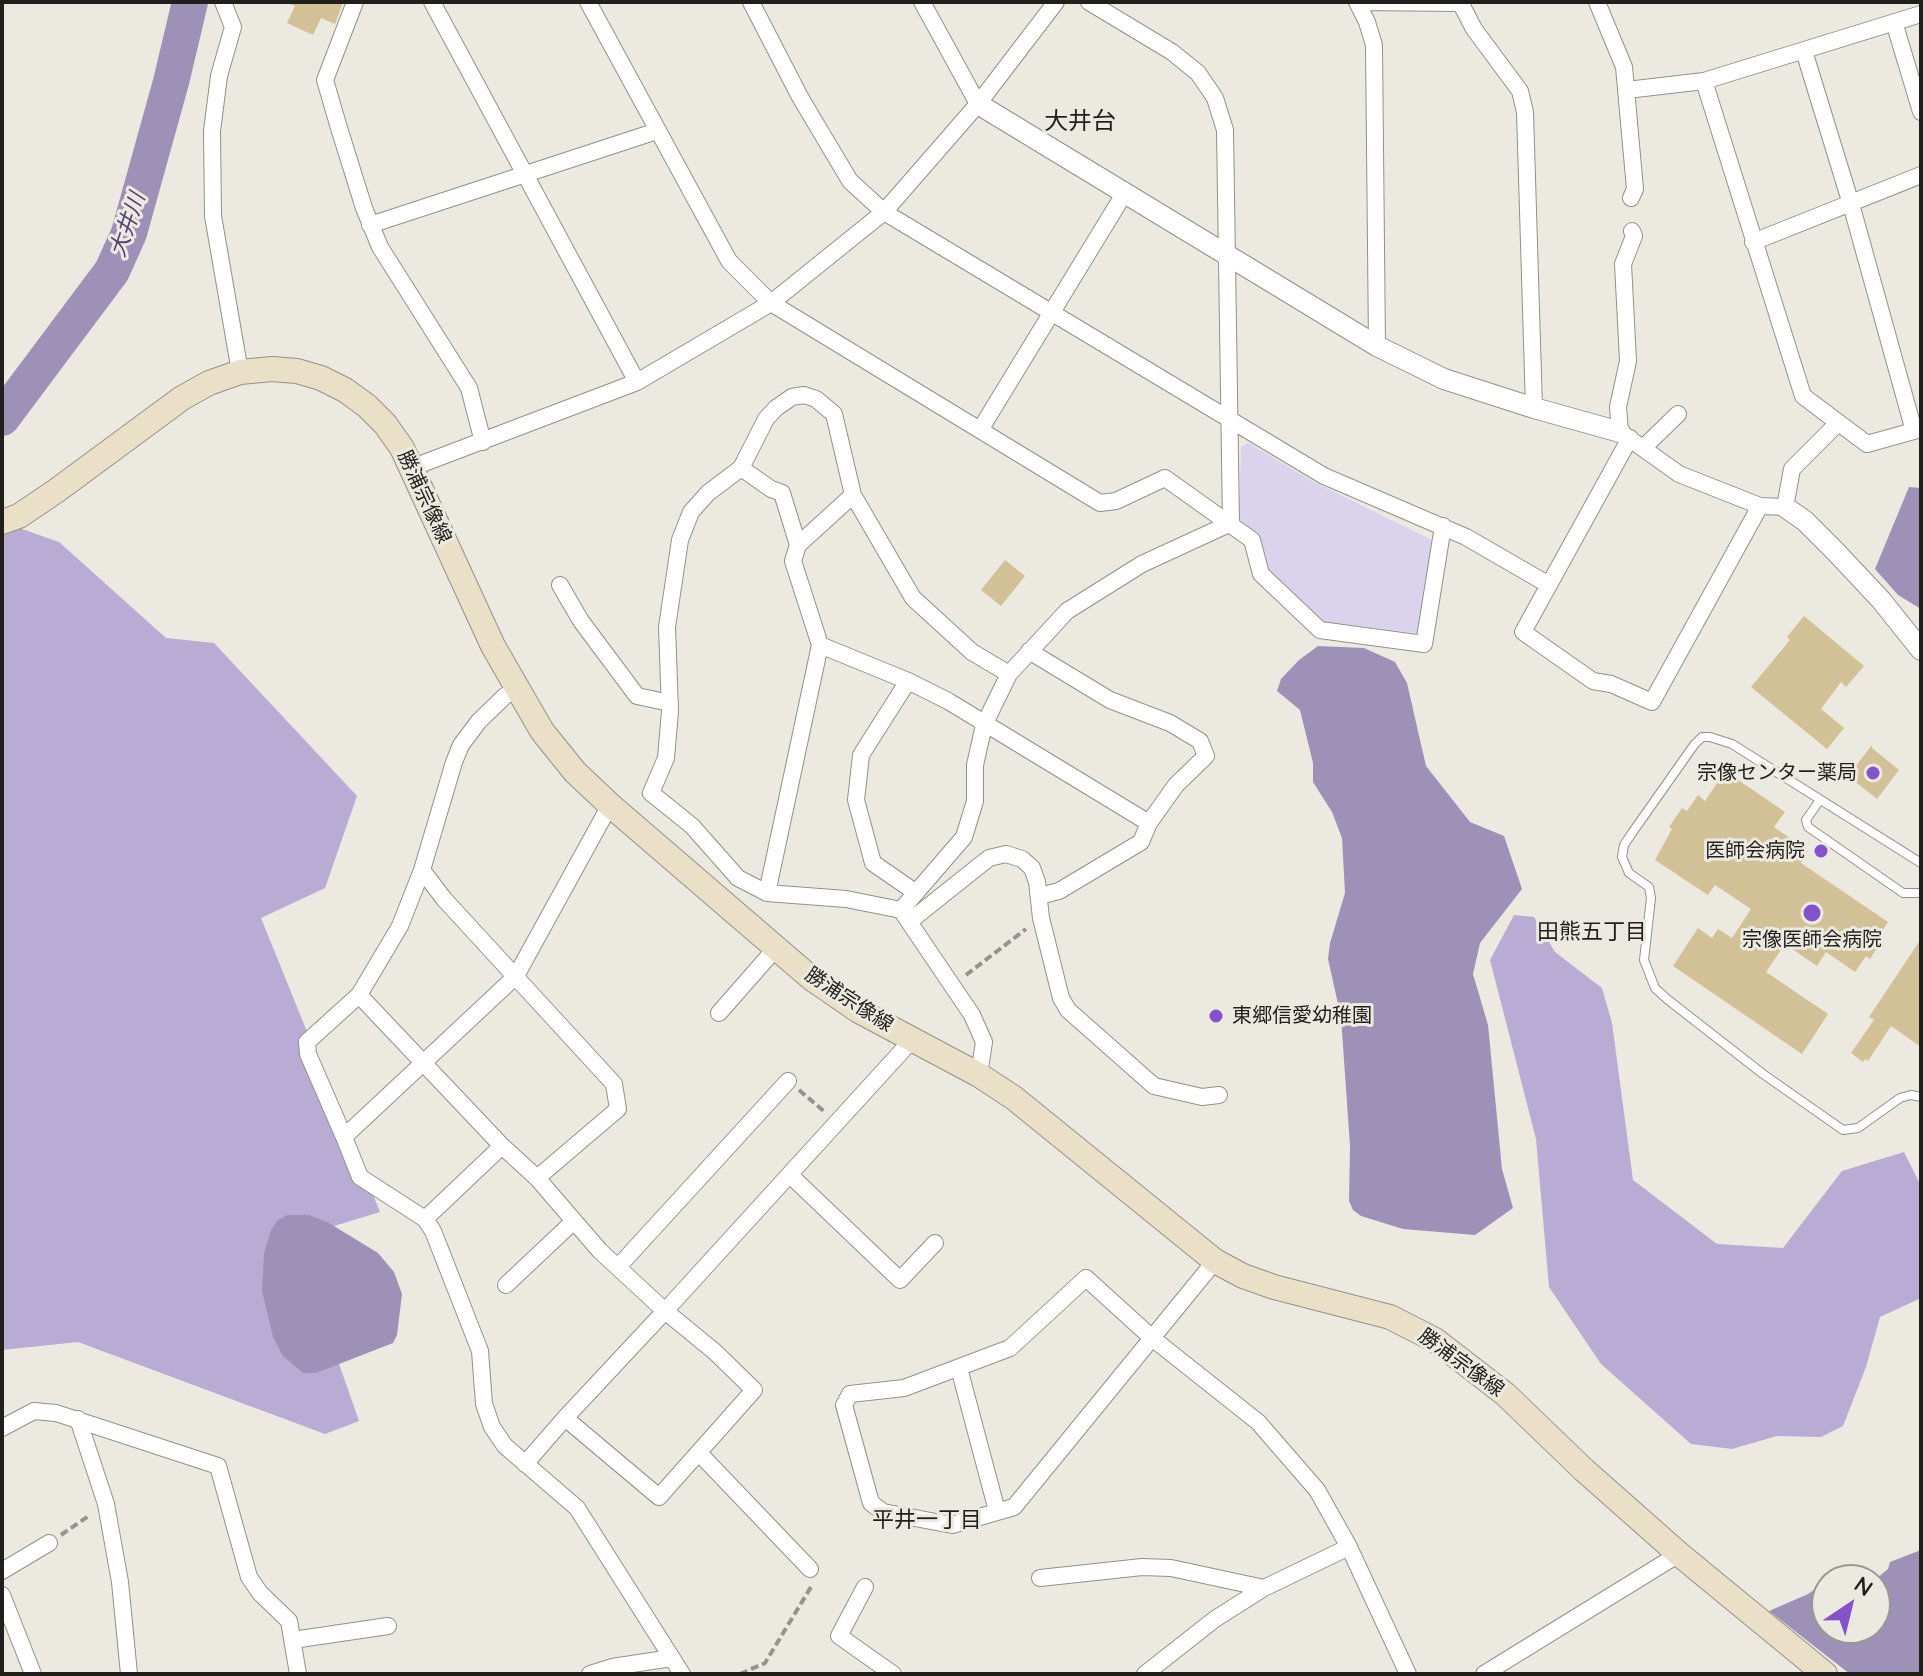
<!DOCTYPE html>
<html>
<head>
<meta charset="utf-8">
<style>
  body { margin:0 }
  #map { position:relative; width:1923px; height:1676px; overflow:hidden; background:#ece9e0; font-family:Quicksand,sans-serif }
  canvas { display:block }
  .frame { position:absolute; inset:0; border:4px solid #201f1c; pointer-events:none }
  .north { position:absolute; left:1811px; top:1564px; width:80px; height:80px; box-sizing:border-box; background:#ece9e0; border:2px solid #9a9892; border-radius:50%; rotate:35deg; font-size:22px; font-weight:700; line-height:32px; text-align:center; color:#201f1c }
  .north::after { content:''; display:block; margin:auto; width:28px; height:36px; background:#8452cb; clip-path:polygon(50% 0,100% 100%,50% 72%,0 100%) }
</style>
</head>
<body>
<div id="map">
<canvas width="1923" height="1676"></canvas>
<div class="frame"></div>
<div class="north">N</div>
</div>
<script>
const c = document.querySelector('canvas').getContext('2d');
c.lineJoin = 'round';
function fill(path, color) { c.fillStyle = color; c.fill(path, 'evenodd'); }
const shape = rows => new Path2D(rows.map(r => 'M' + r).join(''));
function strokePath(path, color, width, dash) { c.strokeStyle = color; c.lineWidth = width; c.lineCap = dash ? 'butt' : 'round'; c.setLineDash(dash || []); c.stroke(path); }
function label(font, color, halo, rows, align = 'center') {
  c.font = font + ' Quicksand,"Noto Sans JP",sans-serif'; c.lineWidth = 6; c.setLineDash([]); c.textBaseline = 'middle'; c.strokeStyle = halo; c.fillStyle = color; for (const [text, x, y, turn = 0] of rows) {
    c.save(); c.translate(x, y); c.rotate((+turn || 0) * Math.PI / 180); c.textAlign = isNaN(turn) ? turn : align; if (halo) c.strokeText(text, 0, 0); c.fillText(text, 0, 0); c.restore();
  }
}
fill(shape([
  [1248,443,1314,482,1434,541,1417,633,1324,622,1268,570,1239,516,1241,447]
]), '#dbd3ed');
fill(shape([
  [2,522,59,542,166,638,214,643,357,796,325,888,261,918,380,1212,295,1238,359,1421,325,1434,78,1342,2,1350],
  [1514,915,1534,917,1555,952,1602,988,1612,1023,1633,1180,1717,1244,1783,1248,1842,1171,1904,1152,1921,1186,1921,1298,1880,1317,1866,1367,1843,1426,1821,1437,1777,1436,1732,1449,1691,1444,1601,1364,1549,1287,1536,1139,1490,960]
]), '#b8acd4');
fill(shape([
  [1909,487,1921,488,1921,609,1898,595,1875,569],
  [1318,646,1364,648,1395,662,1407,683,1426,766,1470,822,1504,836,1522,889,1480,943,1473,974,1488,1025,1502,1169,1513,1208,1475,1235,1403,1229,1361,1216,1353,1210,1349,1201,1350,1146,1341,1017,1328,959,1330,943,1345,893,1342,838,1332,812,1313,782,1313,763,1300,710,1277,691,1281,679,1299,660],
  [287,1215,309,1215,329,1223,378,1253,394,1272,402,1294,397,1335,393,1343,316,1373,303,1373,283,1356,273,1337,262,1291,264,1254,271,1230,277,1221],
  [1921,1550,1921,1674,1850,1674,1769,1611,1808,1594,1827,1581,1827,1628,1875,1628,1875,1580,1828,1580,1852,1568,1876,1579,1888,1569,1890,1562]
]), '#9d91b8');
strokePath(shape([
  [2,418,112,271,129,233,171,82,190,2]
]), '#9d91b8', 36);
fill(shape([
  [285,2,343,2,335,24,321,18,313,35,287,23,295,6],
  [1005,560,1025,576,1001,606,981,590],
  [1804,616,1864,666,1846,687,1841,682,1821,709,1844,728,1827,749,1751,687,1790,640,1787,637],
  [1872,745,1872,748,1899,770,1877,799,1848,776],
  [1725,771,1785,812,1774,827,1808,851,1801,863,1888,922,1878,937,1882,940,1870,959,1866,956,1855,972,1826,952,1817,966,1785,944,1766,972,1828,1014,1802,1054,1673,966,1698,928,1712,938,1718,929,1732,938,1751,909,1715,885,1708,895,1655,860,1672,829,1669,827,1682,808,1687,811,1698,795,1705,801],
  [1921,939,1921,1047,1891,1026,1868,1061,1865,1059,1863,1062,1851,1053,1874,1020,1869,1017]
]), '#d2c096');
const service = shape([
  [1820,800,1806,820,1808,827,1903,893,1921,893],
  [1921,863,1732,744,1710,737,1702,737,1694,745,1632,833,1624,845,1622,857,1629,873,1649,887,1651,898,1644,960,1655,988,1667,999,1763,1074,1843,1130,1858,1128,1900,1098,1911,1095,1921,1097]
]);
const minor = shape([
  [223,2,233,27,219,76,212,131,213,216,240,372],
  [355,2,325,80,339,128,364,208,380,247,469,388,483,442],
  [432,2,637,382],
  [588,2,729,261,771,303,1100,503,1116,501,1165,478,1252,540,1261,574,1320,630,1424,644,1443,526],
  [751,2,800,97,850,181,884,212,1324,476,1466,537,1549,585],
  [922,2,978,104],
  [1089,2,1172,52,1198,73,1215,98,1225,130,1231,523],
  [1357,2,1367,22,1374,45,1377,346],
  [1363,2,1460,3],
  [1460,2,1474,29,1520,91,1525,112,1534,408],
  [1597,2,1624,67,1635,189,1631,198],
  [1894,22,1921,112],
  [1804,51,1851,204,1914,431],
  [1704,81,1803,396,1867,444,1921,429],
  [1627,90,1704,81,1921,14],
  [370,225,657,131],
  [1632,231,1634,236,1623,264,1628,361,1618,407,1620,432,1679,474,1760,506,1785,507,1792,469,1838,423],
  [1753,242,1921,175],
  [980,430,1124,194],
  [1630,438,1523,632,1593,681,1611,684,1652,702,1760,506],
  [1644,447,1678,414],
  [411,468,637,382,771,303,884,212,978,104,1056,2],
  [741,468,771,489,782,493,798,545],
  [853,495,798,545,793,561,820,645,767,893,846,899,901,910,972,1015,984,1042,979,1075],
  [560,585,581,621,637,696,670,703],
  [820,645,908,681,948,701,1149,823],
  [1029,651,1110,700,1170,723,1200,741,1206,756,1176,785,1149,823,1141,842,1059,891,1039,896],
  [908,681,861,755,856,800,873,863,915,892],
  [516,689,505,696,479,721,461,745,454,762,422,870,400,926,359,995,502,1146,537,1178,600,1251,665,1311,912,1040],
  [610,805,516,976,344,1137,360,1177,425,1219,433,1231,480,1351,484,1404,492,1427,505,1446,577,1508,682,1674],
  [422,870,444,899,614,1084,618,1109,537,1178],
  [767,893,738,878,692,826,651,793,666,758,670,711,667,627,680,540,691,512,708,493,741,468,766,419,776,408,792,397,804,395,816,399,834,414,853,495,913,598,972,652,1009,674],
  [901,910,964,837,975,801,975,765,984,725,1009,674,1067,611,1142,564,1231,523],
  [910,921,989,858,1006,854,1022,859,1032,868,1037,882,1041,918,1061,998,1068,1010,1154,1086,1202,1097,1219,1095],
  [719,1013,776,948],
  [344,1137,308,1054,307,1042,359,995],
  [790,1175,900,1280,935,1243],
  [425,1219,502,1146],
  [1215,1261,1152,1338,1014,1507,952,1525,883,1512,871,1503,844,1405,850,1394,904,1388,1010,1348,1086,1278,1152,1338,1258,1422,1317,1490,1349,1547,1408,1674],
  [618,1267,788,1081],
  [506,1285,574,1221],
  [959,1368,997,1511],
  [78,1419,106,1504,120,1582,129,1674],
  [2,1428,34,1411,56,1413,218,1466,249,1577,260,1593,289,1621,298,1674],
  [699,1453,810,1569],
  [525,1464,565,1418,665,1311,715,1352,754,1390,659,1497,565,1418],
  [2,1571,49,1543],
  [1040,1578,1142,1567,1171,1568,1264,1588],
  [865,1587,839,1636,893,1674],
  [2,1595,33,1674],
  [293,1640,388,1626],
  [590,1674,612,1667,672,1658],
  [1145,1674,1215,1619,1264,1588,1349,1547],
  [1484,1674,1679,1554]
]);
const tertiary = shape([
  [978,104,1377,346,1444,379,1534,408,1620,432],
  [1785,507,1805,521,1836,552,1881,600,1921,650]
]);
const secondary = shape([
  [2,522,19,516,56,491,182,398,209,383,240,372,272,369,297,371,321,378,345,390,367,406,385,424,402,448,493,646,542,731,575,772,610,805,811,978,859,1011,979,1075,1014,1098,1215,1261,1243,1276,1274,1287,1390,1317,1435,1340,1505,1394,1584,1470,1679,1554,1825,1674]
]);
strokePath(service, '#949089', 10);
strokePath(minor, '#949089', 18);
strokePath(tertiary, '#949089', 22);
strokePath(secondary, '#949089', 26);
strokePath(shape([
  [966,975,1026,929],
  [799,1090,826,1113],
  [61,1535,90,1515],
  [740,1674,765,1663,811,1587]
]), '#95938d', 4, [8, 4]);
strokePath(service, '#fff', 8);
strokePath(minor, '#fff', 16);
strokePath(tertiary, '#fff', 20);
strokePath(secondary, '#eae0c8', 24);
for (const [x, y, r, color] of [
  [1873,773,8,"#8452cb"],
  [1821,851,8,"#8452cb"],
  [1812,913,10,"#8452cb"],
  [1216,1016,8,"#8452cb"]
]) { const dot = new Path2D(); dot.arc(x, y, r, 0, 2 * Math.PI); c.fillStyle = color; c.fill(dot); strokePath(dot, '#ece9e0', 3); }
label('20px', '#201f1c', '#ece9e0', [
  ["勝浦宗像線",424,497,65],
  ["勝浦宗像線",849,1000,33],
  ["勝浦宗像線",1461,1363,36]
]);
label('20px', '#201f1c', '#ece9e0', [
  ["宗像センター薬局",1857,773],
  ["医師会病院",1805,851],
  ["宗像医師会病院",1812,940,"center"],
  ["東郷信愛幼稚園",1232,1016,"left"]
], 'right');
label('italic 22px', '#554177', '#ece9e0', [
  ["大井川",128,225,-71]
]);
label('22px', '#201f1c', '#ece9e0', [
  ["田熊五丁目",1592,932],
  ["平井一丁目",927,1520]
]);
label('24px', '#201f1c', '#ece9e0', [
  ["大井台",1080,122]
]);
</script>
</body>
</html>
